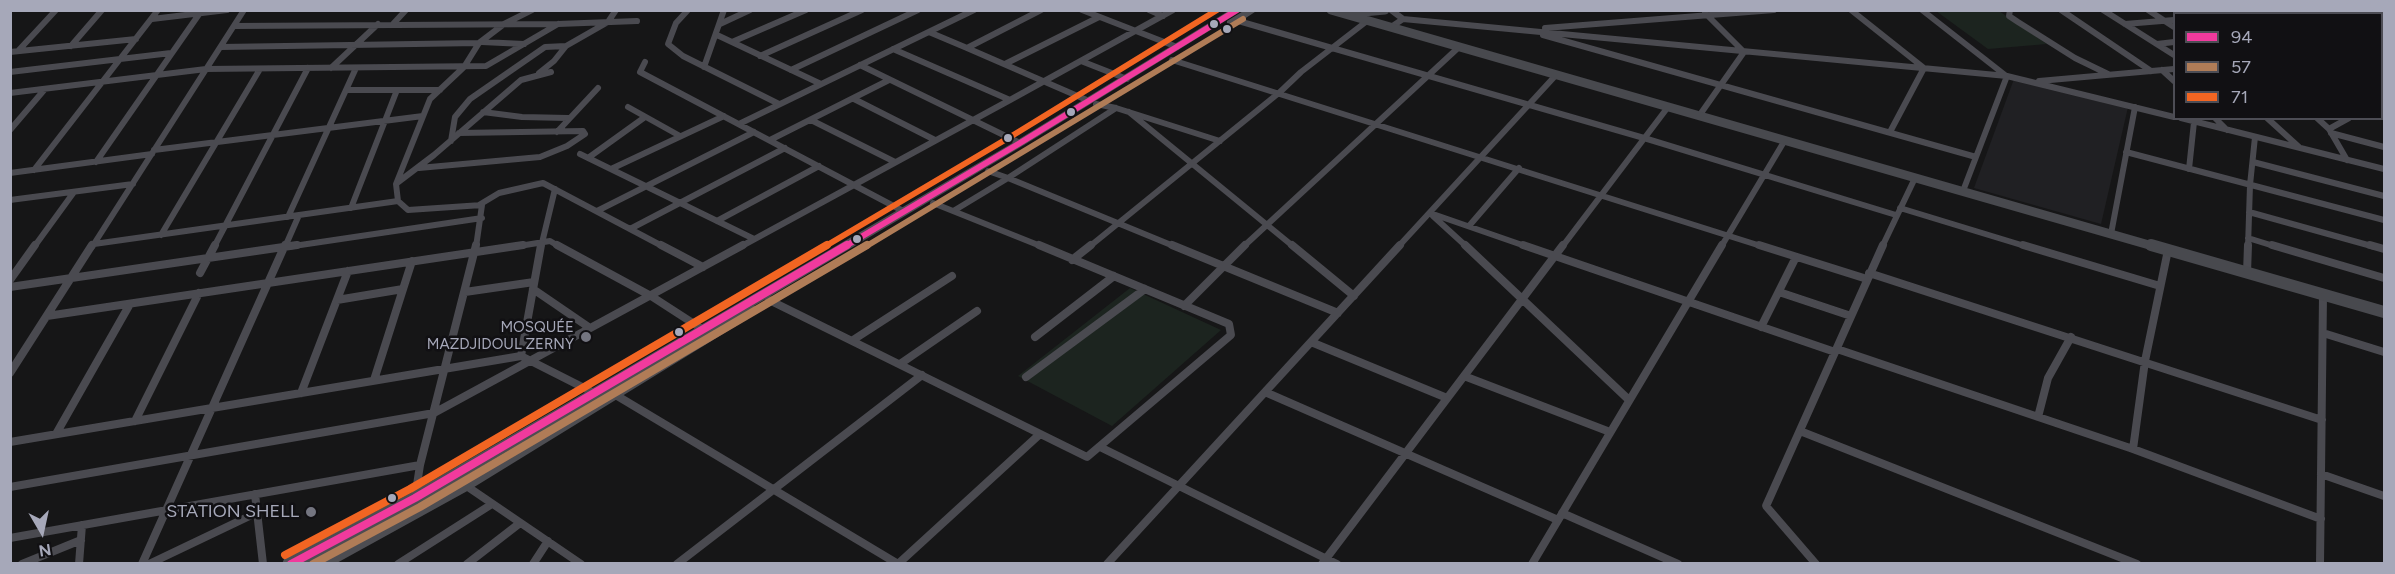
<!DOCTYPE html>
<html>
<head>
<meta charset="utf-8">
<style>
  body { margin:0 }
  #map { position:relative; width:2395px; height:574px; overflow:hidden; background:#161617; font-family:Figtree,sans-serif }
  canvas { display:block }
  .frame { position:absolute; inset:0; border:12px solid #a6a8b9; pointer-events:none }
  .legend { position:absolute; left:2173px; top:12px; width:210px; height:108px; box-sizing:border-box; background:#111013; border:2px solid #4d4d55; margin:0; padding:8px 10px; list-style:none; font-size:18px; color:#a6a8b9 }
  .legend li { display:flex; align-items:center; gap:12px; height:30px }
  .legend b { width:30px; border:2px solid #4d4d55 }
  .north { position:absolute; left:12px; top:502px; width:60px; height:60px; -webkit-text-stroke:4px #111013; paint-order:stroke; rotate:171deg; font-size:16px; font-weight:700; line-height:24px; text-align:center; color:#a6a8b9 }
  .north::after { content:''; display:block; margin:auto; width:21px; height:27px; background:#a6a8b9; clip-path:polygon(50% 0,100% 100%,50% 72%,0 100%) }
</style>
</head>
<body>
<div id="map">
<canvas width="2395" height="574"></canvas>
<div class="frame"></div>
<ul class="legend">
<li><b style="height:8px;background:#f13a9d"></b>94</li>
<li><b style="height:8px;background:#b07c57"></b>57</li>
<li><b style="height:8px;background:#f26522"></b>71</li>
</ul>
<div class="north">N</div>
</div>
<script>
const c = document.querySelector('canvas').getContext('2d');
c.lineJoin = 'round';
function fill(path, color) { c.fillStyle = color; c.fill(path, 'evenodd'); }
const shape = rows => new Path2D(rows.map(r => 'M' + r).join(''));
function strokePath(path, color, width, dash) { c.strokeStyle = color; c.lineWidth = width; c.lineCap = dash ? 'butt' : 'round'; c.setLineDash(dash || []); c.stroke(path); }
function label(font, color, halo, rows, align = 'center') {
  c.font = font + ' Figtree,sans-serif'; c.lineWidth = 5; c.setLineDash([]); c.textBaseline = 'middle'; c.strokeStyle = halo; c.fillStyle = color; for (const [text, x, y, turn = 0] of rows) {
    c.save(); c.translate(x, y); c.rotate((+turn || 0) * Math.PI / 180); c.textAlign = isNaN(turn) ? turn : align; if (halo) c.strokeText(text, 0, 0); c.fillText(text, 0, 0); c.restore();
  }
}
fill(shape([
  [2014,79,2128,107,2101,224,1974,188]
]), '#202023');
fill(shape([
  [1936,11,1999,11,2047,44,1988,49],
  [1130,288,1221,330,1112,426,1018,376]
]), '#1c241f');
strokePath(shape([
  [688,10,676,23,668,44,683,56,779,104],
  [1041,10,967,48,1089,101],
  [1082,10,1177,47],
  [1149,10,1163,16],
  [1391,10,1403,19],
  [1851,10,1924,68,1890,132],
  [1922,10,2005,75],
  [2010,10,2009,16,2018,22,2075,58,2108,74],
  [2061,10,2151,71],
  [2103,10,2174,55],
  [2148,10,2174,27],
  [2317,10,2335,14],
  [2250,14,2286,10],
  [152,19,227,10],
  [1235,20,1644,138,1896,215],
  [393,24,406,10],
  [720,24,750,10],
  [2125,24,2174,20],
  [234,26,558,24,637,21],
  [1391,27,1403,19,2007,76,2174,117],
  [1545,28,1774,10],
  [929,32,967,48],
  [717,35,821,84],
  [1543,35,1976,157],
  [482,42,524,44],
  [732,42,806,10],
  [2157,44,2174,42],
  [71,46,102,10],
  [221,47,479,43],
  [18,51,56,10],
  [10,52,136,39],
  [760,56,862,10],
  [1172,60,1764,247],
  [1081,61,1127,79],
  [645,62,640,72,903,211],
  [1005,64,1099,17],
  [860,65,1020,143],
  [704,67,724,10],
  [331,68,378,24],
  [791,70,918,10],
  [2162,70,2174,81],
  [10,72,171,53],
  [539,73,554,61,566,46,608,22,616,10],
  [2039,81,2174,69],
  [346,90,440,90],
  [10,93,206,69,486,66,558,24],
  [854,99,935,140],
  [1010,100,1173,10],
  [1096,104,1116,108,1220,141],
  [628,107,680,136],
  [483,112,522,117,568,118],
  [1129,112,1294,247],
  [1699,116,1744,52,1705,13],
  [2181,118,2384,169],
  [2215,118,2227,130],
  [2267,118,2299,147],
  [2317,118,2329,129,2347,160],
  [811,120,895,162],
  [739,124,974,10],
  [2329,129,2349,118],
  [10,130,45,89],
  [557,132,598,88],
  [459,133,583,131,585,134],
  [2331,133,2384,147],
  [770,140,889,80],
  [451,141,455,117,470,99,545,47,566,46],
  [154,150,423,116],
  [2126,152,2384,220],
  [580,154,754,239],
  [588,158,645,117],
  [96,162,202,10],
  [2253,162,2384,196],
  [419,168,540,157,567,146,585,134],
  [611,169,724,116],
  [2189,169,2194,122],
  [34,170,158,10],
  [988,171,1008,178,1116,108],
  [10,173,152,154],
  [397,183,434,155,521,80,551,72],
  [1963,191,2007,76],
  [10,200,133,184],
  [933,203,1043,247],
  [479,205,499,193,543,183,664,247],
  [351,208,397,90],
  [1900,208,2028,247],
  [955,210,1008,178,1176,247],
  [597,211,754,132],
  [2249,212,2375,247],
  [1430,213,1528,247],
  [1433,216,1467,247],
  [288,217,356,68],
  [717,221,819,166],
  [1469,226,1519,168],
  [630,229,785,148],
  [2111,234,2135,107],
  [161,235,260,69],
  [2248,238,2277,247],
  [94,244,398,201],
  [34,247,74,192],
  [92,247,244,10],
  [214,247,308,68],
  [285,247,299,215],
  [287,247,482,218],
  [476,247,482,205,408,210,398,201,396,184,430,99,464,67,479,43,504,24,532,10],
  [513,247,550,241,560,247],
  [541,247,555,189],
  [740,247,1010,100,893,49],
  [1089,247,1280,92,1301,72,1367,21],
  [1243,247,1459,47],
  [1398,247,1556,75],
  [1562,247,1668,107],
  [1721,247,1785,140],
  [1882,247,1915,178],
  [2248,247,2250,185,2255,137]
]), '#4a4a50', 6);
strokePath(shape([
  [557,245,651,296,702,329],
  [661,245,703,267],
  [1172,245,1338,313],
  [1292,245,1354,296],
  [1465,245,1629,400],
  [1523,245,1835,352],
  [1759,245,1867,279],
  [2023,245,2160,286],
  [2272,245,2384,278],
  [2370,245,2384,249],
  [1072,260,1091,245],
  [200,273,215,245],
  [1869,273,2322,420],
  [2247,273,2248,245],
  [10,280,35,245],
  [10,287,297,245],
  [533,289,590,328],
  [465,292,534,282],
  [1779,292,1851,316],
  [337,300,403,289],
  [769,300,1087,457,1231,335,1229,324,1039,245],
  [1184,306,1245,245],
  [47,316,523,245],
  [1761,327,1796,257],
  [2323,333,2384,352],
  [1035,337,1114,276],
  [853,340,952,276],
  [1311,342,1447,398],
  [1837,349,2133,449,2321,519],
  [521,356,541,245],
  [900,364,977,311],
  [10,373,92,245],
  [1464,376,1610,432],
  [1026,377,1145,289],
  [374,380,412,261],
  [1265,392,1558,520],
  [301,393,348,271],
  [614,394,898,564],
  [2038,417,2048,378,2071,337],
  [135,421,199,293],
  [1800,431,2137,564],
  [56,434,130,304],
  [10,442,521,356,598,395],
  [1100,447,1337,564],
  [2133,449,2145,361,2168,250],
  [2321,474,2384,496],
  [465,485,581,564],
  [10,487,434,413,743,245],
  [255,494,263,564],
  [415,498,420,465,476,245],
  [1562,513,1678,564],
  [10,538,420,465],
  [22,564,81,540],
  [79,564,82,525],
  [142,564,285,245],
  [149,564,258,512],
  [398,564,492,504],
  [467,564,520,523],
  [533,564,548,541],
  [677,564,922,375],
  [898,564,1040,434],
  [1107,564,1400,245],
  [1322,564,1563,245],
  [1532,564,1722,245],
  [1816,564,1766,506,1883,245],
  [2320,564,2323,295]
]), '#4a4a50', 8);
strokePath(shape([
  [1331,10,2156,247],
  [1352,13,1385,10]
]), '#48494e', 9);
strokePath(shape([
  [2151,245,2384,312]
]), '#48494e', 12);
fill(shape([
  [1230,10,1243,10,1024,145,754,306,759,310,757,313,471,489,335,564,311,564,313,560,306,564,282,564,284,559,409,494,591,389,1016,141,1230,10],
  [518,445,459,481,437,493,518,445],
  [1245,10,1258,10,1235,25,1227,25,1227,21,1245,10]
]), '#4d4d52');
strokePath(shape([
  [844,247,1020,143,1237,10]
]), '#f13a9d', 6);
strokePath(shape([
  [291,564,415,498,847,245]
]), '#f13a9d', 8);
strokePath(shape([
  [865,247,1243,19]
]), '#b07c57', 6);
strokePath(shape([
  [313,564,420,507,867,245]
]), '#b07c57', 8);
strokePath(shape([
  [824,247,1015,134,1217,10]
]), '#f26522', 6);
strokePath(shape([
  [285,555,410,489,827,245]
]), '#f26522', 8);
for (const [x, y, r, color] of [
  [1214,24,5,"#a6a8b9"],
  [1227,29,5,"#a6a8b9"],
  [1071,112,5,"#a6a8b9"],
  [1008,138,5,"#a6a8b9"],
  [857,239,5,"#a6a8b9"],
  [679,332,5,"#a6a8b9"],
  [586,337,6,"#747580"],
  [392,498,5,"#a6a8b9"],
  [311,512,6,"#747580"]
]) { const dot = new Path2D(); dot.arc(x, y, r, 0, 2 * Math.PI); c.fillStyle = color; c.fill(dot); strokePath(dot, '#111013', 2); }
label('15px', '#a6a8b9', '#111013', [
  ["MOSQUÉE",574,328],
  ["MAZDJIDOUL ZERNY",574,345]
], 'right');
label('18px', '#a6a8b9', '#111013', [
  ["STATION SHELL",299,512]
], 'right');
</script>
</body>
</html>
